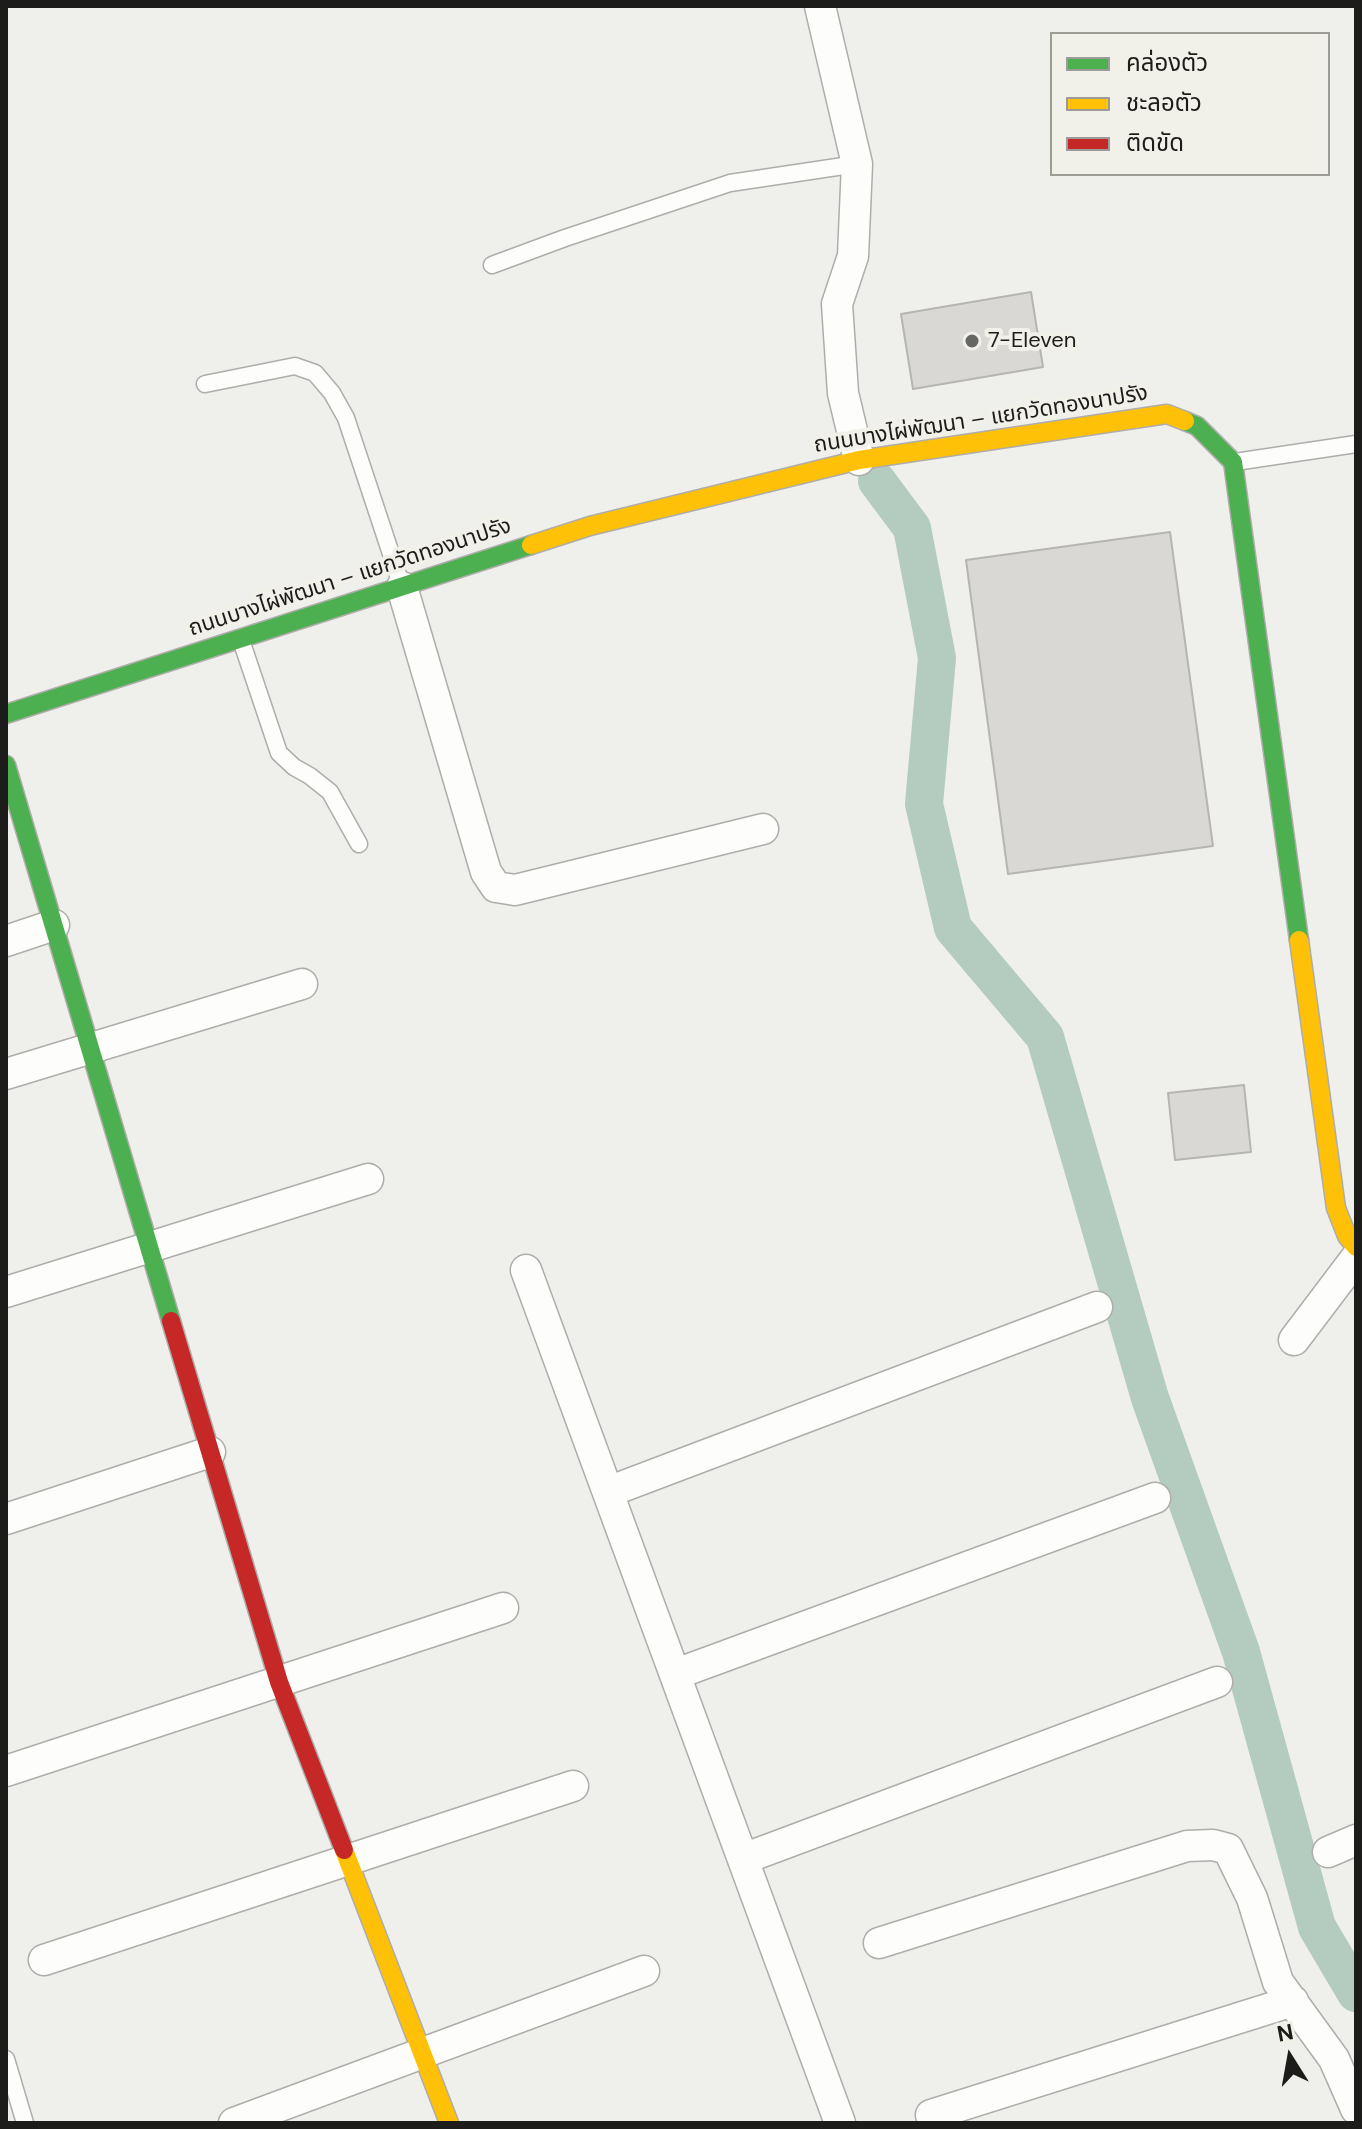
<!DOCTYPE html>
<html>
<head>
<meta charset="utf-8">
<style>
  body { margin:0 }
  #map { position:relative; width:1362px; height:2129px; overflow:hidden; background:#efefeb; font-family:"DM Sans","Noto Sans Thai",sans-serif }
  canvas { display:block }
  .frame { position:absolute; inset:0; border:8px solid #1c1c1a; pointer-events:none }
  .legend { position:absolute; left:1050px; top:32px; width:280px; height:144px; box-sizing:border-box; background:#f1f0e9; border:2px solid #9c9b96; margin:0; padding:10px 14px; list-style:none; font-size:24px; color:#1c1c1a }
  .legend li { display:flex; align-items:center; gap:16px; height:40px }
  .legend b { width:40px; border:2px solid #9c9b96 }
  .north { position:absolute; left:1250px; top:2017px; width:80px; height:80px; -webkit-text-stroke:6px #f1f0e9; paint-order:stroke; rotate:349deg; font-size:22px; font-weight:700; line-height:32px; text-align:center; color:#1c1c1a }
  .north::after { content:''; display:block; margin:auto; width:28px; height:36px; background:#1c1c1a; clip-path:polygon(50% 0,100% 100%,50% 72%,0 100%) }
</style>
</head>
<body>
<div id="map">
<canvas width="1362" height="2129"></canvas>
<div class="frame"></div>
<ul class="legend">
<li><b style="height:10px;background:#4caf50"></b>คล่องตัว</li>
<li><b style="height:10px;background:#ffc107"></b>ชะลอตัว</li>
<li><b style="height:10px;background:#c62828"></b>ติดขัด</li>
</ul>
<div class="north">N</div>
</div>
<script>
const c = document.querySelector('canvas').getContext('2d');
c.lineJoin = 'round';
const shape = rows => new Path2D(rows.map(r => 'M' + r).join(''));
function strokePath(path, color, width, dash) { c.strokeStyle = color; c.lineWidth = width; c.lineCap = dash ? 'butt' : 'round'; c.setLineDash(dash || []); c.stroke(path); }
function fill(path, color) { c.fillStyle = color; c.fill(path, 'evenodd'); }
function label(font, color, halo, rows, align = 'center') {
  c.font = font + ' "DM Sans","Noto Sans Thai",sans-serif'; c.lineWidth = 8; c.setLineDash([]); c.textBaseline = 'middle'; c.strokeStyle = halo; c.fillStyle = color; for (const [text, x, y, turn = 0] of rows) {
    c.save(); c.translate(x, y); c.rotate((+turn || 0) * Math.PI / 180); c.textAlign = isNaN(turn) ? turn : align; if (halo) c.strokeText(text, 0, 0); c.fillText(text, 0, 0); c.restore();
  }
}
strokePath(shape([
  [877,481,912,528,937,658,924,804,953,928,1045,1037,1150,1398,1241,1652,1317,1927,1356,1993]
]), '#b4cbbf', 38);
const building = shape([
  [1031,292,1043,367,913,389,901,314,1031,292],
  [1170,532,1213,846,1008,874,966,560,1170,532],
  [1244,1085,1251,1152,1175,1160,1168,1093,1244,1085]
]);
fill(building, '#d9d8d5');
strokePath(building, '#b6b5b2', 2);
const lane = shape([
  [492,265,565,238,730,183,857,164],
  [205,384,295,366,315,373,332,393,346,418,401,584],
  [1235,462,1356,444],
  [241,640,279,753,294,767,310,776,330,792,359,844],
  [6,2059,25,2123]
]);
const street = shape([
  [820,6,857,164,853,256,837,304,843,393,859,460],
  [402,587,486,872,496,887,515,890,763,829],
  [6,941,54,925],
  [6,1074,302,984],
  [526,1270,840,2123],
  [6,1292,368,1179],
  [1294,1340,1356,1258],
  [608,1492,1097,1307],
  [6,1519,210,1452],
  [676,1674,1155,1498],
  [6,1771,503,1608],
  [1328,1852,1356,1840],
  [743,1859,1217,1682],
  [879,1943,1187,1846,1213,1845,1228,1849,1252,1898,1278,1982,1334,2059,1356,2109],
  [44,1960,573,1786],
  [931,2115,1293,2001],
  [234,2123,644,1971]
]);
const fast = shape([
  [1185,421,1197,426,1233,462,1299,940],
  [6,714,531,545],
  [6,765,171,1321]
]);
const slow = shape([
  [531,545,590,526,859,460,1167,414,1185,421],
  [1299,940,1336,1208,1347,1236,1356,1247],
  [344,1850,449,2123]
]);
const jam = shape([
  [171,1321,279,1682,344,1850]
]);
strokePath(lane, '#aeadaa', 19);
strokePath(street, '#aeadaa', 33);
strokePath(fast, '#aeadaa', 21);
strokePath(slow, '#aeadaa', 21);
strokePath(jam, '#aeadaa', 21);
strokePath(lane, '#fdfdfc', 16);
strokePath(street, '#fdfdfc', 30);
strokePath(fast, '#4caf50', 18);
strokePath(slow, '#ffc107', 18);
strokePath(jam, '#c62828', 18);
for (const [x, y, r, color] of [
  [972,341,8,"#666663"]
]) { const dot = new Path2D(); dot.arc(x, y, r, 0, 2 * Math.PI); c.fillStyle = color; c.fill(dot); strokePath(dot, '#f1f0e9', 3); }
label('22px', '#1c1c1a', '#f1f0e9', [
  ["7-Eleven",988,341]
], 'left');
label('22px', '#1c1c1a', '#f1f0e9', [
  ["ถนนบางไผ่พัฒนา – แยกวัดทองนาปรัง",981,420,-9],
  ["ถนนบางไผ่พัฒนา – แยกวัดทองนาปรัง",350,578,-18]
]);
</script>
</body>
</html>
